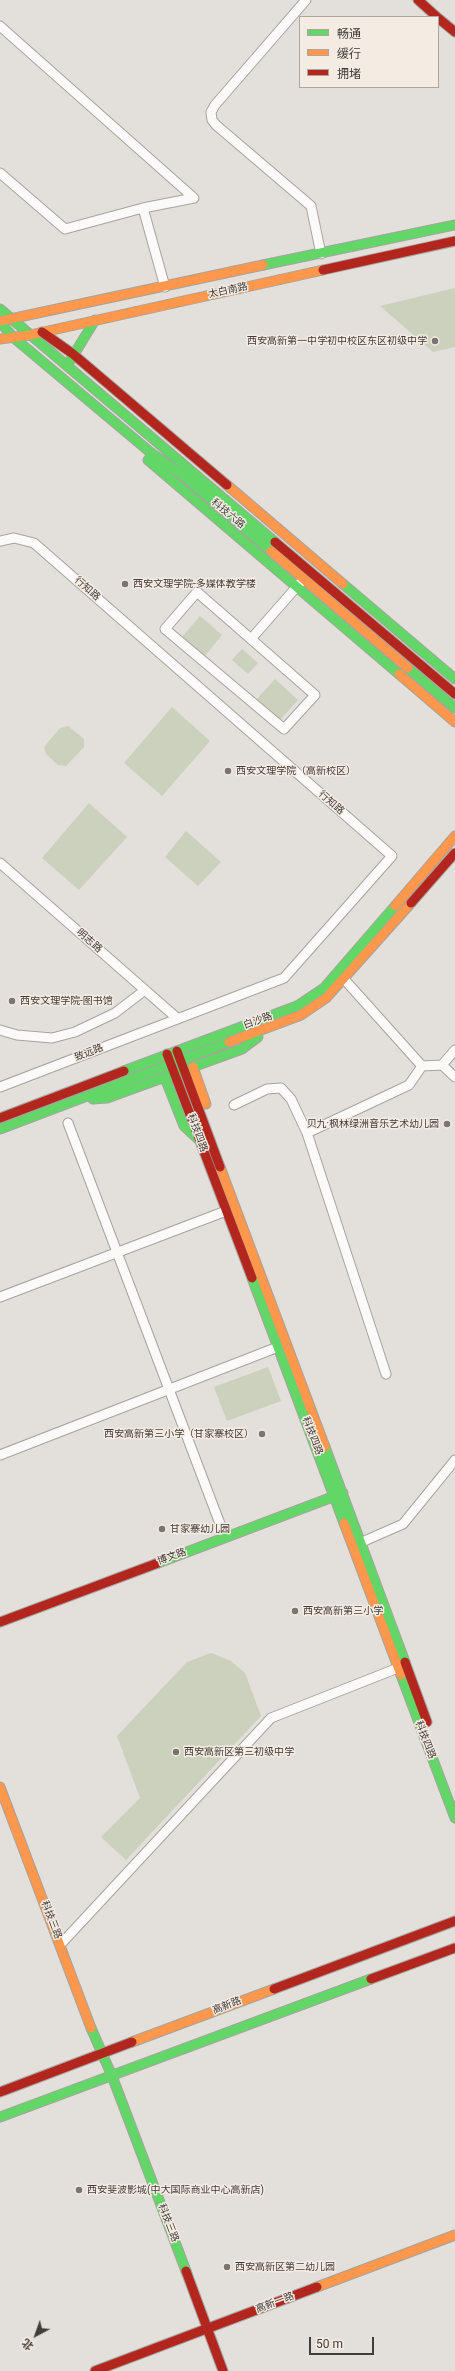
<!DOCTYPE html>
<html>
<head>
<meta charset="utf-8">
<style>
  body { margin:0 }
  #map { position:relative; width:455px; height:2371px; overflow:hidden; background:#e3dfda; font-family:Roboto,"Noto Sans SC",sans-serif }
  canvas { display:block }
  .legend { position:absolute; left:299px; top:16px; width:140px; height:72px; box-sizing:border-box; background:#f4ece3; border:1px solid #aca69f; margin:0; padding:5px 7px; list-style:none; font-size:12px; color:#403c39 }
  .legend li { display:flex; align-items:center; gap:8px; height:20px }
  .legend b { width:20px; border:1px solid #aca69f }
  .north { position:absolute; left:16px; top:2315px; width:40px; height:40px; -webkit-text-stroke:3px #f4ece3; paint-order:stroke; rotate:221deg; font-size:11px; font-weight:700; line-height:16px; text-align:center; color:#403c39 }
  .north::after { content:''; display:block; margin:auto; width:14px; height:18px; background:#403c39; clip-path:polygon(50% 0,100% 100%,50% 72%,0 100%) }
  .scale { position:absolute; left:309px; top:2337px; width:65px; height:18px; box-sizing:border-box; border:2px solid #403c39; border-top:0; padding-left:5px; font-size:12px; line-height:14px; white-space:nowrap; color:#403c39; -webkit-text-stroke:3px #f4ece3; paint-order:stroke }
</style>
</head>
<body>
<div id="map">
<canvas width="455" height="2371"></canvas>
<ul class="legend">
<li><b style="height:5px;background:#63d668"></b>畅通</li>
<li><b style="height:5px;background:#ff974d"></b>缓行</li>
<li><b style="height:5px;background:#b3261e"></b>拥堵</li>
</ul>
<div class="north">北</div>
<div class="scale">50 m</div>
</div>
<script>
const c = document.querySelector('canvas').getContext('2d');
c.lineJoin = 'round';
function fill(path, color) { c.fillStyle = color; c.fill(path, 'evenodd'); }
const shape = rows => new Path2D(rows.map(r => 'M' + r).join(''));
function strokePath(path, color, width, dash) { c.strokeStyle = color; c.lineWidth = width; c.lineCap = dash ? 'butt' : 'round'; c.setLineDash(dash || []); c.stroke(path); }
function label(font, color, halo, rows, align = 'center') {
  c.font = font + ' Roboto,"Noto Sans SC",sans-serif'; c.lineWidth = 3; c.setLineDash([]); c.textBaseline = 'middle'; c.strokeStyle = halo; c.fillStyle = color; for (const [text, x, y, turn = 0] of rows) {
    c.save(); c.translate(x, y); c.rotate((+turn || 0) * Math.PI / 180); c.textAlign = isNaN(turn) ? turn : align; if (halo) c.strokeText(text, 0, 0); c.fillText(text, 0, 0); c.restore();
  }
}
fill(shape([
  [455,288,455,347,433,352,380,306],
  [200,616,222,635,204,657,182,637],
  [242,649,258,663,248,674,232,660],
  [275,679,298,700,279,721,256,700],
  [172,707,210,741,162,796,124,763],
  [68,726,84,739,84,747,66,766,58,765,46,754,44,747,60,728],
  [89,803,127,837,79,890,42,858],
  [186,831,221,862,198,886,165,857],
  [268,1367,281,1401,227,1421,214,1387],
  [211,1653,231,1661,245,1673,261,1716,126,1860,101,1837,140,1798,117,1736,187,1662]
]), '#cbd1bc');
const street = shape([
  [306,0,215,105,211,112,212,120,216,125,311,206,321,254],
  [0,26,194,198,143,208,65,229,0,173],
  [143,208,165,287],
  [0,541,14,538,34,543,392,856,284,978,0,1087],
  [251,639,315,695,284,729,165,629,197,592,251,639,300,583],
  [0,863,178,1019],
  [344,979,422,1066,442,1065,455,1077],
  [0,1030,17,1035,52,1038,75,1032,115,1013,145,990],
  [442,1065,455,1050],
  [234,1105,267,1089,281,1088,291,1099,307,1133,386,1374],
  [68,1123,225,1537],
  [307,1133,409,1085,422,1066],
  [0,1297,226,1211],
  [0,1455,278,1347],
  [362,1542,403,1524,455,1460],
  [60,1945,271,1718,403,1666]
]);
const fast = shape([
  [263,265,455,225],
  [0,309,275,542],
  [0,322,13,337,150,452,186,478,271,551],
  [70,361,95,320],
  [148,460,399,674],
  [343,584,455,679],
  [408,668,455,708],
  [124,1071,297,1006,324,988,395,906],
  [165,1078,184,1126,198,1139],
  [93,1099,107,1098,242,1049,258,1037],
  [0,1129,229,1042],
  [252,1278,344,1523],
  [325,1447,405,1662],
  [158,1563,343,1493],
  [401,1675,455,1818],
  [91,2028,112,2076,186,2271],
  [0,2117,371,1979]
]);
const slow = shape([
  [0,321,263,265],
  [0,339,30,335,323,270],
  [227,485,343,584],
  [271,551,408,668],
  [399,674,455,722],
  [395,906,455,836],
  [229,1042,301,1015,326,998,411,903],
  [193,1067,206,1104],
  [220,1167,325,1447],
  [344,1523,401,1675],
  [0,1787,91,2028],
  [132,2042,274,1989],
  [317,2287,455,2235]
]);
const jam = shape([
  [418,0,437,17],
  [438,18,455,32],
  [323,270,455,241],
  [42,332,73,354,227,485],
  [275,542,455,694],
  [411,903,455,853],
  [177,1051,220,1167],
  [167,1054,252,1278],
  [0,1118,124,1071],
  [0,1622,158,1563],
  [405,1662,427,1722],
  [371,1979,455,1948],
  [274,1989,455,1921],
  [0,2092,132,2042],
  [186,2271,223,2371],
  [95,2371,317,2287]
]);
strokePath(street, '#a6a4a0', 11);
strokePath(fast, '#a6a4a0', 11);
strokePath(slow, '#a6a4a0', 11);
strokePath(jam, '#a6a4a0', 11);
strokePath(street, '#fbfaf9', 9);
strokePath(fast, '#63d668', 9);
strokePath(slow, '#ff974d', 9);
strokePath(jam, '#b3261e', 9);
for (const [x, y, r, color] of [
  [435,341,4,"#797571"],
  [125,584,4,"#797571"],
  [228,771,4,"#797571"],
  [12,1001,4,"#797571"],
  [447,1124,4,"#797571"],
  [262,1434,4,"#797571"],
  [162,1529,4,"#797571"],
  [295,1611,4,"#797571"],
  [176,1752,4,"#797571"],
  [79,2190,4,"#797571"],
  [227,2267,4,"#797571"]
]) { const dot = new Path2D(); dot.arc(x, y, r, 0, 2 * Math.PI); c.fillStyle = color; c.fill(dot); strokePath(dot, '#f4ece3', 1.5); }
label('10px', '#403c39', '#f4ece3', [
  ["太白南路",228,291,-12],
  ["科技六路",228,514,40],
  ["行知路",87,589,41],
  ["行知路",331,803,41],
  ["明志路",89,941,41],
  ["白沙路",258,1021,-20],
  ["致远路",89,1053,-21],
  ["科技四路",197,1133,70],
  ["科技四路",312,1436,69],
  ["博文路",172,1557,-20],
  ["科技四路",425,1740,69],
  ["科技三路",51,1920,69],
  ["高新路",227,2006,-21],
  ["科技三路",168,2223,69],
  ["高新一路",275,2303,-21]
]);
label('10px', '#403c39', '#f4ece3', [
  ["西安高新第一中学初中校区东区初级中学",427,341,"right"],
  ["西安文理学院-多媒体教学楼",133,584],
  ["西安文理学院（高新校区）",236,771],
  ["西安文理学院-图书馆",20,1001],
  ["贝九·枫林绿洲音乐艺术幼儿园",439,1124,"right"],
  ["西安高新第三小学（甘家寨校区）",254,1434,"right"],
  ["甘家寨幼儿园",170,1529],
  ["西安高新第三小学",303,1611],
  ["西安高新区第三初级中学",184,1752],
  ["西安斐波影城(中大国际商业中心高新店)",87,2190],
  ["西安高新区第二幼儿园",235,2267]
], 'left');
</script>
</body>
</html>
